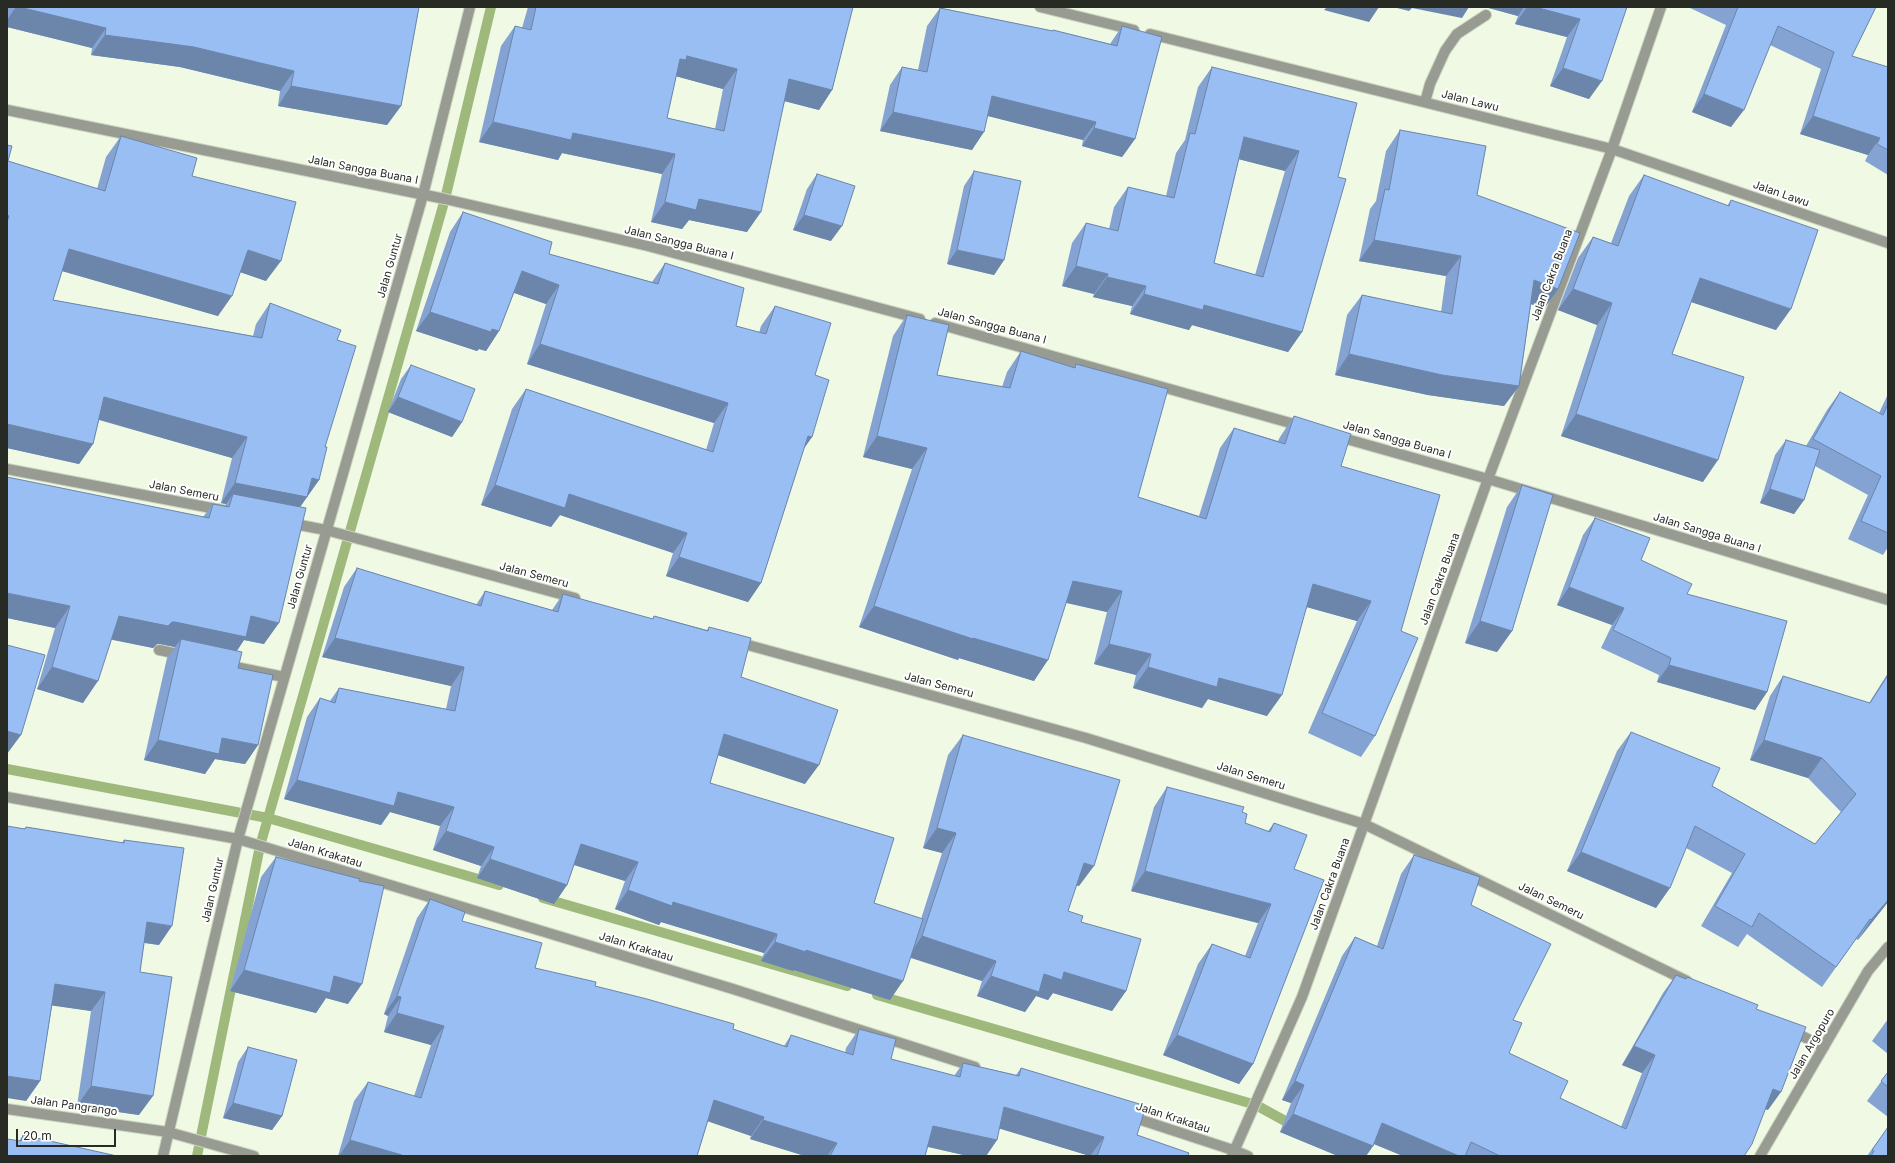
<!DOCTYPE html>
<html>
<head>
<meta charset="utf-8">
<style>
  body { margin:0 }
  #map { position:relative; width:1895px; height:1163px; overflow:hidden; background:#eff9e3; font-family:Inter,sans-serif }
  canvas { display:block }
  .frame { position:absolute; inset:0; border:8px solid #272b23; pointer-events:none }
  .scale { position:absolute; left:16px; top:1129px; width:100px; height:18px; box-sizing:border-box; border:2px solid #272b23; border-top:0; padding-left:5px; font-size:12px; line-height:14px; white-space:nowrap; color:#272b23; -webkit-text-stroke:3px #fff; paint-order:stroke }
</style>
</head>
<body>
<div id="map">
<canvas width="1895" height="1163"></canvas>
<div class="frame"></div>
<div class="scale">20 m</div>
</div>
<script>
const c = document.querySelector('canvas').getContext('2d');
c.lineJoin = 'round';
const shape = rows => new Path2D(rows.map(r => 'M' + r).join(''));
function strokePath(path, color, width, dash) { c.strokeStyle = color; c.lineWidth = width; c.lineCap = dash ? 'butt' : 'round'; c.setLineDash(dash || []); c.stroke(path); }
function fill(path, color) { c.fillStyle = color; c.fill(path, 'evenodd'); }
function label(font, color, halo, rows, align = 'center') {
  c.font = font + ' Inter,sans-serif'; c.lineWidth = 4; c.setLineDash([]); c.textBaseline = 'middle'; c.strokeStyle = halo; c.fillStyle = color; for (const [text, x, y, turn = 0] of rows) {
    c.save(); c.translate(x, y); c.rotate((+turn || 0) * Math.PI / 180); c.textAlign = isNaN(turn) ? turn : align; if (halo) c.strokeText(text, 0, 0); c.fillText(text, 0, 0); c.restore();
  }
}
strokePath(shape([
  [7,769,268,818,499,885],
  [543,898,847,986],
  [877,995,1256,1105,1296,1127],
  [197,1156,260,846,445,199,491,7]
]), '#9fb97c', 10);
const street = shape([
  [1040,7,1134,30],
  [1150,34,1612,149,1888,243],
  [1425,102,1430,84,1445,51,1457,34,1486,15],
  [7,110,445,199,648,246,920,319],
  [935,323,1301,426],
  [1336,436,1488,479,1888,600],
  [7,469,222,510],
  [289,523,326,530,575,598],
  [737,642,1086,738,1364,824,1687,981],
  [159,650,183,655],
  [226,665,284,677],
  [7,797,238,839,733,989,975,1067],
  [1790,1030,1824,1047],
  [7,1109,168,1132,254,1156],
  [1129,1116,1236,1151,1248,1156],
  [163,1156,238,839,423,195,470,7],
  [1232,1156,1302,997,1488,479,1612,149,1661,7],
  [1760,1156,1868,971,1888,947]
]);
strokePath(street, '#cbd4c0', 12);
strokePath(street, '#979b92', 10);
fill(shape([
  [8,7,419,7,401,106,387,125,278,106,280,91,180,67,91,55,92,48,7,27,7,9],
  [528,7,853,7,832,90,819,110,785,101,747,232,689,220,682,229,651,222,662,174,562,153,558,160,479,142,501,46,515,26,522,28],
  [676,76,723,89,715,129,667,118],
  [1485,7,1627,7,1589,99,1550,86,1567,37,1515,24,1518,16],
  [1688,7,1876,7,1852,56,1888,67,1888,175,1865,161,1868,155,1800,134,1821,69,1770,45,1731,127,1692,112,1726,25],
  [940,8,1052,31,1053,30,1110,44,1122,26,1135,139,1122,157,1082,146,1083,140,988,116,972,150,880,131,890,85,902,67,918,70,927,26],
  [1212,67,1338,177,1302,332,1288,352,1192,325,1189,330,1130,314,1132,306,1093,297,1094,294,1062,286,1072,243,1086,223,1109,229,1114,207,1128,187,1166,196,1176,153,1185,140,1198,87],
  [1239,159,1285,171,1255,275,1214,263],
  [1400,130,1477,195,1544,309,1531,304,1519,386,1504,406,1428,395,1335,375,1347,315,1362,295,1441,312,1446,276,1359,261,1370,209,1376,201,1386,151],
  [121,136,192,176,266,281,240,272,218,316,62,271,53,300,253,336,256,324,270,303,337,340,325,447,319,480,300,507,264,644,244,640,237,651,238,668,258,745,245,764,215,759,205,774,144,760,167,658,175,647,160,644,157,644,153,648,111,639,83,703,37,689,55,628,7,618,203,517,213,504,224,506,226,504,221,503,232,458,99,420,93,444,79,464,7,448,7,145,8,161,97,189,106,157],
  [974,171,1004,260,994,275,947,264,964,186],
  [817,174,831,241,793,230,807,189],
  [1644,175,1727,206,1731,200,1776,330,1691,302,1672,354,1703,482,1561,436,1597,325,1558,310,1578,258,1593,237,1611,243,1629,196],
  [463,212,549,254,652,282,665,263,736,326,759,333,761,326,775,306,815,375,812,437,804,448,761,583,748,602,666,576,673,553,560,515,551,527,481,505,512,409,526,389,706,450,714,423,527,364,546,304,514,293,499,331,486,351,479,349,477,351,416,331,450,232],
  [907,315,937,375,1002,387,1007,372,1021,351,1073,367,1076,364,1138,497,1199,516,1220,448,1234,428,1278,441,1280,437,1294,416,1341,466,1401,631,1375,736,1361,757,1308,733,1357,621,1307,607,1267,716,1208,699,1202,708,1133,688,1136,675,1094,664,1107,612,1066,603,1034,681,959,658,958,660,859,627,912,469,863,457,893,336],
  [411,365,462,422,452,437,388,412,401,379],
  [1840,392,1879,413,1888,394,1888,547,1883,555,1848,539,1868,495,1815,466,1804,500,1794,514,1760,503,1775,455,1786,440,1806,446,1827,410],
  [1522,485,1512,631,1497,652,1465,643,1507,507],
  [1595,518,1641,560,1687,594,1767,692,1755,710,1657,682,1659,675,1601,648,1612,625,1557,605,1583,535],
  [357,568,476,605,485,591,552,610,563,594,652,619,654,616,707,630,709,627,741,677,805,784,718,755,710,783,874,903,921,919,942,853,923,848,948,755,963,735,1079,886,1076,885,1068,911,1081,922,1126,991,1112,1011,1053,993,1048,1000,1036,996,1025,1012,977,996,982,981,911,957,890,1000,794,970,793,971,761,961,764,953,661,922,659,925,615,909,625,881,574,865,567,885,554,904,477,878,481,866,433,850,440,826,390,812,381,825,284,799,307,717,320,698,330,701,339,688,446,709,451,686,322,657,344,587],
  [1888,673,1888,902,1858,940,1856,939,1822,987,1747,934,1738,947,1701,926,1732,873,1686,848,1656,908,1567,871,1617,751,1631,732,1712,786,1815,844,1841,812,1808,778,1750,760,1770,696,1783,676,1869,703],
  [1167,787,1242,812,1245,823,1268,831,1274,823,1294,869,1253,1064,1239,1084,1163,1055,1198,964,1212,944,1245,956,1258,923,1131,891,1154,807],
  [26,827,122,843,124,840,159,945,144,943,140,972,139,1115,77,1106,91,1011,52,1005,40,1081,26,1101,24,829],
  [1414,855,1471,905,1513,1020,1509,1053,1560,1098,1621,1127,1642,1073,1622,1065,1663,993,1676,975,1686,979,1687,977,1756,1009,1768,1110,1765,1109,1744,1156,1403,1156,1374,1144,1373,1146,1366,1156,1338,1156,1280,1132,1291,1103,1282,1100,1342,956,1355,937,1377,946,1401,874],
  [276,857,359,881,348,1004,326,998,316,1013,230,991,261,877],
  [430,899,462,921,535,968,595,986,733,1029,784,1046,791,1035,845,1053,846,1048,859,1029,891,1059,954,1076,963,1063,1016,1075,1021,1068,1137,1135,1188,1156,1090,1156,999,1128,997,1140,986,1156,968,1156,928,1147,925,1156,805,1156,750,1139,751,1136,708,1121,697,1156,338,1156,354,1101,368,1082,414,1096,431,1045,384,1032,388,1016,384,1014,417,918],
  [1888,1019,1888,1054,1872,1041],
  [248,1047,282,1116,272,1130,223,1118,238,1062],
  [1888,1072,1888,1117,1867,1101],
  [1888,1127,1888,1156,1867,1156],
  [23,1135,117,1156,19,1141]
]), '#84a3d2');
fill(shape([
  [16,7,19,7,106,28,92,48,7,27,7,20],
  [1327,7,1379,7,1369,22,1324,10],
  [1393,7,1469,7,1462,18,1412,8,1409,11],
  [1485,7,1524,7,1518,16],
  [1527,7,1535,7,1580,19,1567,37,1515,24],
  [105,35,194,47,294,71,280,91,180,67,91,55],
  [687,56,737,69,723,89,675,76,680,59],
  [1563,68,1602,81,1589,99,1550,86],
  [789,79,832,90,819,110,776,99],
  [291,86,401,106,387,125,278,106],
  [1704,94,1744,110,1731,127,1692,112],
  [992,96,1096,122,1083,140,980,114],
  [893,112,984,132,972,150,880,131],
  [1813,116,1880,138,1868,155,1800,134],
  [493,122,573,133,675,154,662,174,562,153,558,160,479,142],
  [1094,128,1135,139,1122,157,1082,146],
  [1244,137,1299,151,1285,171,1230,157],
  [699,199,761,212,747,232,689,220,682,229,651,222,665,202],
  [804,215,842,226,831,241,793,230],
  [1374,240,1461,256,1446,276,1359,261],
  [69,249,232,296,218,316,55,269],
  [248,250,281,261,266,281,234,270],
  [957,250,1004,260,994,275,947,264],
  [1076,266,1108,274,1094,294,1062,286],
  [522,271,559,285,546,304,509,291],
  [1107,277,1146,286,1132,306,1093,297],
  [1700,278,1791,309,1776,330,1685,300],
  [1534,280,1558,289,1544,309,1520,300],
  [1573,289,1612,303,1597,325,1558,310],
  [1144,294,1204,305,1302,332,1288,352,1192,325,1189,330,1130,314],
  [430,312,499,331,486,351,479,349,477,351,416,331],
  [540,344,728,403,714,423,527,364],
  [1349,354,1519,386,1504,406,1428,395,1335,375],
  [104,397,247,437,232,458,90,417],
  [398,397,462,422,452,437,388,412],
  [1576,414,1718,460,1703,482,1561,436],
  [7,424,93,444,79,464,7,448],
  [808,436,812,437,798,457],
  [877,436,927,448,912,469,863,457],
  [312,478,319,480,293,517,233,494,226,504,221,503,235,483],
  [495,485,569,494,687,533,673,553,560,515,551,527,481,505],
  [1770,489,1804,500,1794,514,1760,503],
  [679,557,761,583,748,602,666,576],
  [1073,581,1122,591,1107,612,1059,601],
  [1313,584,1371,601,1357,621,1299,605],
  [1569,587,1624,608,1612,625,1557,605],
  [7,593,70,606,55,628,7,618],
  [874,606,973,638,1048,660,1034,681,959,658,958,660,859,627],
  [119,616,172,622,251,616,279,623,264,644,244,640,231,659,181,639,175,647,160,644,157,644,153,648,103,638],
  [1480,621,1512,631,1497,652,1465,643],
  [335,638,464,667,451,686,322,657],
  [1109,644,1151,654,1136,675,1094,664],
  [1669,665,1767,692,1755,710,1657,682],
  [52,667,98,681,83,703,37,689],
  [1148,667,1219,678,1282,695,1267,716,1208,699,1202,708,1133,688],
  [7,731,21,735,7,754],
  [724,734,819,765,805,784,711,753],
  [222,738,258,745,245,764,215,759,205,774,144,760,158,740],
  [1764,740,1822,758,1808,778,1750,760],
  [297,780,398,792,454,807,440,826,390,812,381,825,284,799],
  [937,828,956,833,942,853,923,848],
  [446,831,494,847,481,866,433,850],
  [581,844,638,862,625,881,568,863],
  [1581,852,1670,888,1656,908,1567,871],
  [490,859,567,885,554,904,477,878],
  [1084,863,1094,866,1079,886,1069,883],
  [1145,871,1271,904,1258,923,1131,891],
  [628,890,673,902,777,934,764,953,661,922,659,925,615,909],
  [1888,900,1888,902,1858,940,1871,920],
  [147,922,172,926,159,945,133,941],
  [922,936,996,961,982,981,908,957],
  [775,942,806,950,903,981,890,1000,794,970,793,971,761,961],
  [244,970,334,976,362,984,348,1004,326,998,316,1013,230,991],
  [1064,972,1126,991,1112,1011,1053,993,1048,1000,1036,996,1025,1012,977,996,991,976,1044,974],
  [55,984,105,992,91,1011,41,1004],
  [397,996,401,997,388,1016,384,1014],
  [397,1013,444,1026,431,1045,384,1032],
  [1177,1035,1253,1064,1239,1084,1163,1055],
  [1634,1046,1655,1055,1642,1073,1622,1065],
  [7,1076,40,1081,26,1101,7,1098],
  [1295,1081,1304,1085,1291,1103,1282,1100],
  [91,1086,153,1096,139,1115,77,1106],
  [1773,1089,1781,1092,1768,1110,1760,1107],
  [714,1100,764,1117,751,1136,701,1119],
  [233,1103,282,1116,272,1130,223,1118],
  [1004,1107,1104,1137,1090,1156,991,1126],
  [1293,1114,1373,1146,1366,1156,1338,1156,1280,1132],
  [763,1120,837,1143,827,1156,805,1156,750,1139],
  [1382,1123,1459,1156,1403,1156,1369,1142],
  [933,1126,997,1140,986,1156,968,1156,920,1145],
  [350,1140,402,1155,402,1156,339,1156]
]), '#6b85ab');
const building = shape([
  [19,7,419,7,401,106,291,86,294,71,194,47,105,35,106,28,19,7],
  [536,7,853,7,832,90,789,79,761,212,699,199,696,210,665,202,675,154,573,133,571,140,493,122,515,26,531,30,536,7],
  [687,56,737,69,724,131,667,118,680,59,686,60,687,56],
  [1535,7,1627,7,1602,81,1563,68,1580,19,1535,7],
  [1738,7,1876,7,1852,56,1888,67,1888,150,1877,144,1880,138,1813,116,1834,52,1778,26,1744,110,1704,94,1738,7],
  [940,8,1053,31,1053,30,1117,46,1122,26,1162,37,1135,139,1094,128,1096,122,992,96,984,132,893,112,902,67,927,72,940,8],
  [1212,67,1357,103,1338,177,1346,179,1302,332,1204,305,1203,310,1144,294,1146,286,1107,277,1108,274,1076,266,1086,223,1118,231,1128,187,1174,198,1190,133,1195,134,1212,67],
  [1244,137,1299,151,1263,277,1214,263,1244,137],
  [1400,130,1486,146,1477,195,1580,233,1558,289,1534,280,1519,386,1442,375,1349,354,1362,295,1452,314,1461,256,1374,240,1385,189,1389,190,1400,130],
  [121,136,197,158,192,176,296,202,281,261,248,250,232,296,69,249,53,300,262,338,270,303,341,330,337,340,356,346,325,447,327,447,319,480,312,478,307,497,235,483,247,437,104,397,93,444,7,424,7,222,9,216,7,215,7,145,12,146,8,161,105,191,121,136],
  [974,171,1021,181,1004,260,957,250,974,171],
  [817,174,855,186,842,226,804,215,817,174],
  [1644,175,1729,206,1731,200,1818,230,1791,309,1700,278,1672,354,1744,377,1718,460,1576,414,1612,303,1573,289,1593,237,1618,246,1644,175],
  [463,212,552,242,549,254,658,284,665,263,744,288,736,326,766,334,775,306,831,323,815,375,829,380,812,437,808,436,761,583,679,557,687,533,569,494,565,508,495,485,526,389,713,452,728,403,540,344,559,285,522,271,499,331,492,329,491,332,430,312,463,212],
  [907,315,949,325,937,375,1010,388,1021,351,1075,368,1076,364,1168,389,1138,497,1206,519,1234,428,1285,444,1294,416,1351,434,1341,466,1440,495,1401,631,1418,638,1375,736,1322,713,1371,601,1313,584,1282,695,1219,678,1217,687,1148,667,1151,654,1109,644,1122,591,1073,581,1048,660,973,638,973,639,874,606,927,448,877,436,907,315],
  [411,365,475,389,462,422,398,397,411,365],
  [1840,392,1883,415,1888,404,1888,533,1861,521,1881,476,1813,439,1840,392],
  [1786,440,1820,450,1804,500,1770,489,1786,440],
  [7,477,209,518,213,504,229,507,233,494,306,508,279,623,251,616,246,637,175,622,172,622,168,626,119,616,98,681,52,667,70,606,7,593,7,477],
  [1522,485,1553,495,1512,631,1480,621,1522,485],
  [1595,518,1650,538,1641,560,1692,584,1687,594,1787,621,1767,692,1669,665,1671,658,1613,630,1624,608,1569,587,1595,518],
  [357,568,481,606,485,591,558,612,563,594,653,619,654,616,708,631,709,627,751,638,741,677,838,710,819,765,724,734,710,783,894,838,874,903,923,919,903,981,806,950,806,952,775,942,777,934,673,902,672,906,628,890,638,862,581,844,567,885,490,859,494,847,446,831,454,807,398,792,394,806,297,780,320,698,335,703,339,688,455,711,464,667,335,638,357,568],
  [181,639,242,652,238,668,273,675,258,745,222,738,219,754,158,740,181,639],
  [7,645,45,655,21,735,7,731,7,645],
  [1888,675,1888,900,1871,920,1870,919,1836,967,1759,913,1752,927,1715,906,1745,854,1695,826,1670,888,1581,852,1631,732,1720,768,1712,786,1815,844,1856,794,1822,758,1764,740,1783,676,1870,703,1888,675],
  [963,735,1120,780,1094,866,1084,863,1068,911,1083,916,1081,922,1141,939,1126,991,1064,972,1062,980,1044,974,1039,992,991,976,996,961,922,936,956,833,937,828,963,735],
  [1167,787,1244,807,1242,812,1247,814,1245,823,1270,832,1274,823,1307,835,1294,869,1324,880,1253,1064,1177,1035,1212,944,1250,958,1271,904,1145,871,1167,787],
  [7,826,25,829,26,827,124,843,124,840,184,848,172,926,147,922,140,972,172,977,153,1096,91,1086,105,992,55,984,40,1081,7,1076,7,826],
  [1414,855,1480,877,1471,905,1551,944,1513,1020,1522,1023,1509,1053,1568,1081,1560,1098,1626,1129,1655,1055,1634,1046,1676,975,1686,979,1687,977,1758,1005,1756,1009,1806,1027,1781,1092,1773,1089,1752,1144,1744,1156,1500,1156,1471,1142,1465,1156,1459,1156,1382,1123,1373,1146,1293,1114,1304,1085,1295,1081,1355,937,1383,949,1414,855],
  [276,857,360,879,359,881,384,886,362,984,334,976,330,993,244,970,276,857],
  [430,899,465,912,462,921,542,943,535,968,596,982,595,986,647,999,734,1024,733,1029,787,1047,791,1035,853,1055,859,1029,896,1039,891,1059,960,1077,963,1063,1019,1076,1021,1068,1146,1106,1137,1135,1189,1153,1188,1156,1097,1156,1104,1137,1004,1107,997,1140,933,1126,925,1156,830,1156,837,1143,763,1120,764,1117,714,1100,697,1156,402,1156,402,1155,350,1140,368,1082,421,1098,444,1026,397,1013,401,997,397,996,430,899],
  [248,1047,297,1060,282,1116,233,1103,248,1047],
  [1888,1072,1888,1087,1881,1081,1888,1072],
  [1888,1127,1888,1156,1871,1156,1874,1151,1872,1150,1888,1127],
  [23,1135,117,1156,7,1156,7,1139,21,1141,23,1135]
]);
fill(building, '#99bef4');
strokePath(building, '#6b85ab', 1);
label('11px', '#272b23', '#fff', [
  ["Jalan Lawu",1470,101,14],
  ["Jalan Sangga Buana I",363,170,11],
  ["Jalan Lawu",1781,194,19],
  ["Jalan Sangga Buana I",679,243,14],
  ["Jalan Guntur",390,266,-74],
  ["Jalan Cakra Buana",1552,275,-69],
  ["Jalan Sangga Buana I",992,326,15],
  ["Jalan Sangga Buana I",1397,440,16],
  ["Jalan Semeru",184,491,11],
  ["Jalan Sangga Buana I",1707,533,17],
  ["Jalan Semeru",534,575,15],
  ["Jalan Guntur",300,577,-74],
  ["Jalan Cakra Buana",1440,579,-70],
  ["Jalan Semeru",939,685,15],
  ["Jalan Semeru",1251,776,17],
  ["Jalan Krakatau",325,853,17],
  ["Jalan Cakra Buana",1330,884,-70],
  ["Jalan Guntur",213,890,-77],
  ["Jalan Semeru",1551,901,26],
  ["Jalan Krakatau",636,947,17],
  ["Jalan Argopuro",1812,1044,-60],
  ["Jalan Pangrango",74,1106,8],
  ["Jalan Krakatau",1173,1118,18]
]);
</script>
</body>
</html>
